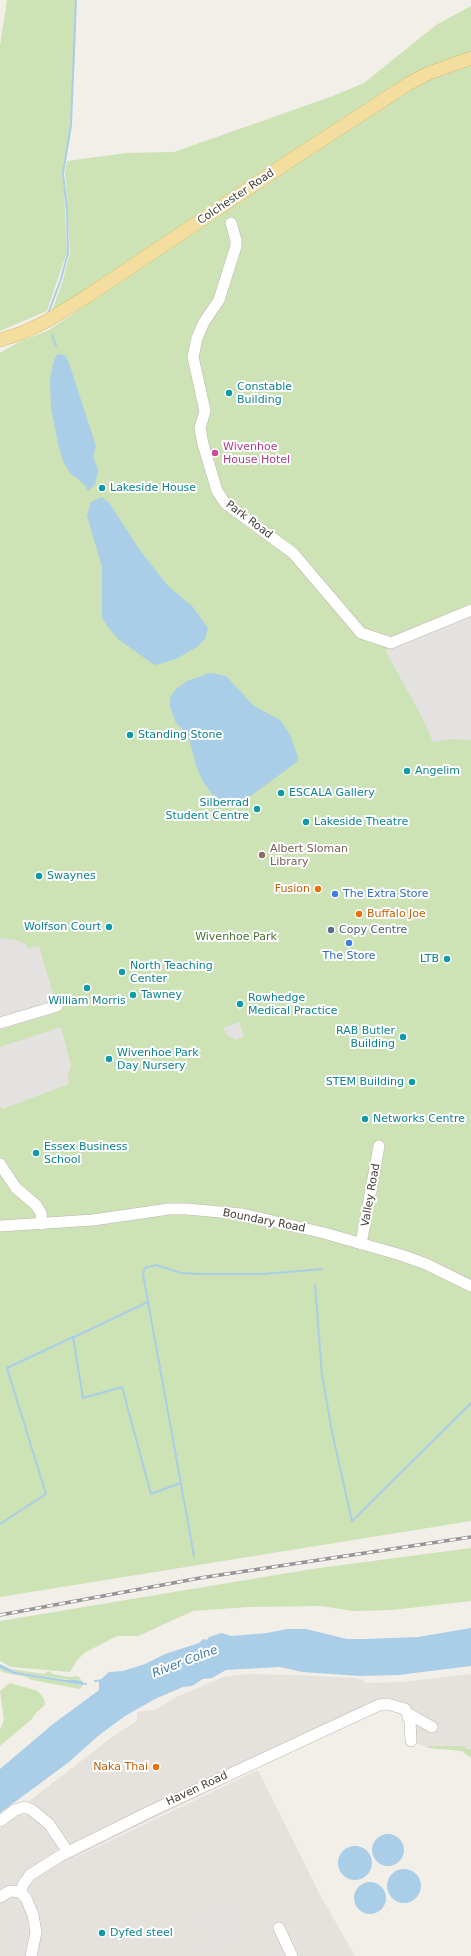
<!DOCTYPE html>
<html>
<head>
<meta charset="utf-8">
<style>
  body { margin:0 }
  canvas { display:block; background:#f2efe8 }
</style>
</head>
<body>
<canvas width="471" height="1956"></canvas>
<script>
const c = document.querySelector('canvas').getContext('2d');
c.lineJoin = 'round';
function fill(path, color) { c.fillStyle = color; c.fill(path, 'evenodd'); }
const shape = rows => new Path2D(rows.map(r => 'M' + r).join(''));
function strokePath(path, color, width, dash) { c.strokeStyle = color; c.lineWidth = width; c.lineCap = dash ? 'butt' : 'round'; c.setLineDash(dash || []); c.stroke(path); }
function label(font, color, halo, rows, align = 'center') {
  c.font = font + ' "DejaVu Sans",sans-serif'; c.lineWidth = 4; c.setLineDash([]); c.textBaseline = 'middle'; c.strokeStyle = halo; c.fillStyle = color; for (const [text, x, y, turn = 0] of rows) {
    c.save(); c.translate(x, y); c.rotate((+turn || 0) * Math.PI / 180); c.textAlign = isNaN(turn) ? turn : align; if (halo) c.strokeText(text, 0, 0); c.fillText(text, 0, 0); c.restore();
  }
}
fill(shape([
  [247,1674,294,1675,356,1678,363,1680,364,1683,402,1682,471,1674,471,1749,465,1749,465,1746,429,1746,428,1748,411,1741,407,1713,387,1704,77,1856,14,1885,91,1850,258,1770,319,1893,355,1956,0,1956,0,1828,18,1815,27,1815,36,1809,29,1801,115,1735,137,1721,137,1713,140,1711,155,1710,176,1697,223,1677]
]), '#e5e1dd');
fill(shape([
  [7,0,76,0,75,55,70,136,63,173,67,252,47,311,0,331,0,46],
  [471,6,471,52,425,68,51,313,63,280,70,252,65,173,67,161,126,153,174,152,333,96,364,83,436,25],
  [471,64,471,1521,0,1597,0,353,17,343,49,330,225,212,290,165,376,109,433,77],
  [471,1548,471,1601,392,1610,353,1611,321,1606,249,1607,193,1611,138,1636,117,1636,84,1653,76,1662,70,1672,11,1667,0,1661,0,1621,312,1569],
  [0,1668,14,1674,83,1685,80,1689,32,1680,23,1676,5,1673,0,1670],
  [10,1669,44,1674,49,1671,53,1674,68,1677,78,1676,83,1682,16,1672],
  [10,1683,38,1691,44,1699,45,1705,35,1714,32,1719,0,1746,0,1729,4,1720,0,1691],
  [429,1746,465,1746,466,1749,471,1749,471,1758,462,1751,428,1748]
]), '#cde2b5');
fill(shape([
  [471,614,471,740,450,739,433,742,422,717,385,650],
  [0,938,16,940,27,945,26,949,39,946,58,1011,56,1013,0,1030],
  [239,1022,244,1037,234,1040,232,1037,229,1037,223,1028],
  [61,1027,71,1066,68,1074,69,1084,2,1109,0,1106,0,1047],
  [228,1904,242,1938,204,1953,201,1945,211,1941,202,1917]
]), '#e4e2e0');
fill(shape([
  [61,354,66,356,69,363,96,446,93,456,98,470,95,485,88,491,85,485,70,473,64,463,59,448,51,408,50,379,54,360,57,355],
  [102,497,110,504,139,549,168,586,192,606,208,628,205,639,197,647,176,659,156,665,150,662,118,639,107,626,102,617,102,567,87,516,91,502],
  [210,673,226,676,253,705,281,721,290,735,298,757,297,762,290,767,237,806,225,804,211,793,202,780,196,765,188,735,176,723,170,707,170,698,175,690,187,681],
  [471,1628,471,1666,399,1675,360,1676,302,1672,280,1667,226,1670,212,1678,203,1679,192,1686,183,1687,157,1698,125,1716,98,1736,69,1762,0,1813,0,1769,53,1724,99,1690,99,1681,109,1672,123,1671,145,1664,165,1654,199,1643,203,1639,207,1640,209,1637,222,1633,231,1636,267,1633,287,1629,306,1629,347,1639,365,1639,418,1637],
  [0,1664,16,1672,66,1680,76,1680,83,1682,83,1685,14,1674,0,1668],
  '372 1850a16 16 0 1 1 32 0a16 16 0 1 1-32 0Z',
  '338 1863a17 17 0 1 1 34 0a17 17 0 1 1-34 0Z',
  '387 1886a17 17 0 1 1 34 0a17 17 0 1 1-34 0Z',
  '354 1898a16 16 0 1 1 32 0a16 16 0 1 1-32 0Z'
]), '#abcee8');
strokePath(shape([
  [48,314,61,279,68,253,67,212,63,173,71,125,76,0],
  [52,335,56,346],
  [315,1285,322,1375,332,1432,352,1521,471,1403],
  [74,1337,148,1302],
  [0,1524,46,1494,7,1368,73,1337,83,1398,122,1387,151,1494,181,1483],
  [194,1556,143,1274,145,1268,156,1265,181,1273,200,1274,263,1274,322,1269],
  [95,1681,104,1680],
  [81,1683,86,1684]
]), '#abcee8', 2);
const minor = shape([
  [231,223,236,240,236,246,219,300,204,322,197,338,193,357,205,411,200,428,203,444,217,491,225,503,293,553,361,633,391,643,471,610],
  [0,1023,57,1006],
  [0,1164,16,1188,36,1205,41,1213,42,1224],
  [0,1226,93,1220,169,1209,187,1209,242,1214,324,1233,401,1255,426,1264,471,1286],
  [361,1244,379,1146],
  [407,1713,432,1727],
  [0,1821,15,1810,25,1807,32,1810,49,1824,68,1852],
  [20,1892,24,1883,30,1875,60,1856,151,1811,379,1705,387,1704,405,1709,410,1721,411,1741],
  [20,1892,26,1898,33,1915,36,1932,31,1956],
  [0,1897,10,1891,20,1892],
  [279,1928,292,1956]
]);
const major = shape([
  [0,340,22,333,47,321,89,295,291,160,408,84,429,73,471,58]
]);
strokePath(minor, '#bdb7ac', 12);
strokePath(major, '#d7bb72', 14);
strokePath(minor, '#fff', 11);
strokePath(major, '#f3dea0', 13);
const rail = shape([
  [0,1615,200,1578,471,1537]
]);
strokePath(rail, '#969696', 3.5);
strokePath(rail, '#fff', 2, [6]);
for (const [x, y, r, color] of [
  [229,393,4,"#0f9aa8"],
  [215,453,4,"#d1479c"],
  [102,488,4,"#0f9aa8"],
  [130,735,4,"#0f9aa8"],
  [407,771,4,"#0f9aa8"],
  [281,793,4,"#0f9aa8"],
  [257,809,4,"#0f9aa8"],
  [306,822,4,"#0f9aa8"],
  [262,855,4,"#8d6e63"],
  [39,876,4,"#0f9aa8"],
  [318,889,4,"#e8710a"],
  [335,894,4,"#3f7fe0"],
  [359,914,4,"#e8710a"],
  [109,927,4,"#0f9aa8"],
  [331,930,4,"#5c6f8a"],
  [349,943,4,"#3f7fe0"],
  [447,959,4,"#0f9aa8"],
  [122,972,4,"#0f9aa8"],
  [87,988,4,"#0f9aa8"],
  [133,995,4,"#0f9aa8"],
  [240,1004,4,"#0f9aa8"],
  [403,1037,4,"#0f9aa8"],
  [109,1059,4,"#0f9aa8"],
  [412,1082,4,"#0f9aa8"],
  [365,1119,4,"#0f9aa8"],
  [36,1153,4,"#0f9aa8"],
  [156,1767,4,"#e8710a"],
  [102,1933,4,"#0f9aa8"]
]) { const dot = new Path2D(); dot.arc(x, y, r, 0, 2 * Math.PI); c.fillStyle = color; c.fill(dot); strokePath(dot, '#fff', 1.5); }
label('11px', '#454038', '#fff', [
  ["Colchester Road",236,197,-34],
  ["Park Road",249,520,37],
  ["Valley Road",371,1195,-80],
  ["Boundary Road",264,1221,11],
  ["Haven Road",197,1789,-25]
]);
label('11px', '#0d838f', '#fff', [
  ["Constable",237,387],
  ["Building",237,400],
  ["Lakeside House",110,488],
  ["Standing Stone",138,735],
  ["Angelim",415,771],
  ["ESCALA Gallery",289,793],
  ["Silberrad",249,803,"right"],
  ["Student Centre",249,816,"right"],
  ["Lakeside Theatre",314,822],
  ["Swaynes",47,876],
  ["Wolfson Court",101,927,"right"],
  ["LTB",439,959,"right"],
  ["North Teaching",130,966],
  ["Center",130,979],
  ["Tawney",141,995],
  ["Rowhedge",248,998],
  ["Medical Practice",248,1011],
  ["William Morris",87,1001,"center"],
  ["RAB Butler",395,1031,"right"],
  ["Building",395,1044,"right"],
  ["Wivenhoe Park",117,1053],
  ["Day Nursery",117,1066],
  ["STEM Building",404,1082,"right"],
  ["Networks Centre",373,1119],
  ["Essex Business",44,1147],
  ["School",44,1160],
  ["Dyfed steel",110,1933]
], 'left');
label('11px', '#b23c85', '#fff', [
  ["Wivenhoe",223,447],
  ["House Hotel",223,460]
], 'left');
label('11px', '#785e54', '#fff', [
  ["Albert Sloman",270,849],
  ["Library",270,862]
], 'left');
label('11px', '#c56008', '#fff', [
  ["Fusion",310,889],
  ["Buffalo Joe",367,914,"left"],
  ["Naka Thai",148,1767]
], 'right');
label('11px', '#366cbe', '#fff', [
  ["The Extra Store",343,894],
  ["The Store",349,956,"center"]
], 'left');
label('11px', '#4e5e75', '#fff', [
  ["Copy Centre",339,930]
], 'left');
label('11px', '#487031', '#fff', [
  ["Wivenhoe Park",236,937]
]);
label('italic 12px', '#3c76a5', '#fff', [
  ["River Colne",185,1662,-21]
]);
</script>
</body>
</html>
